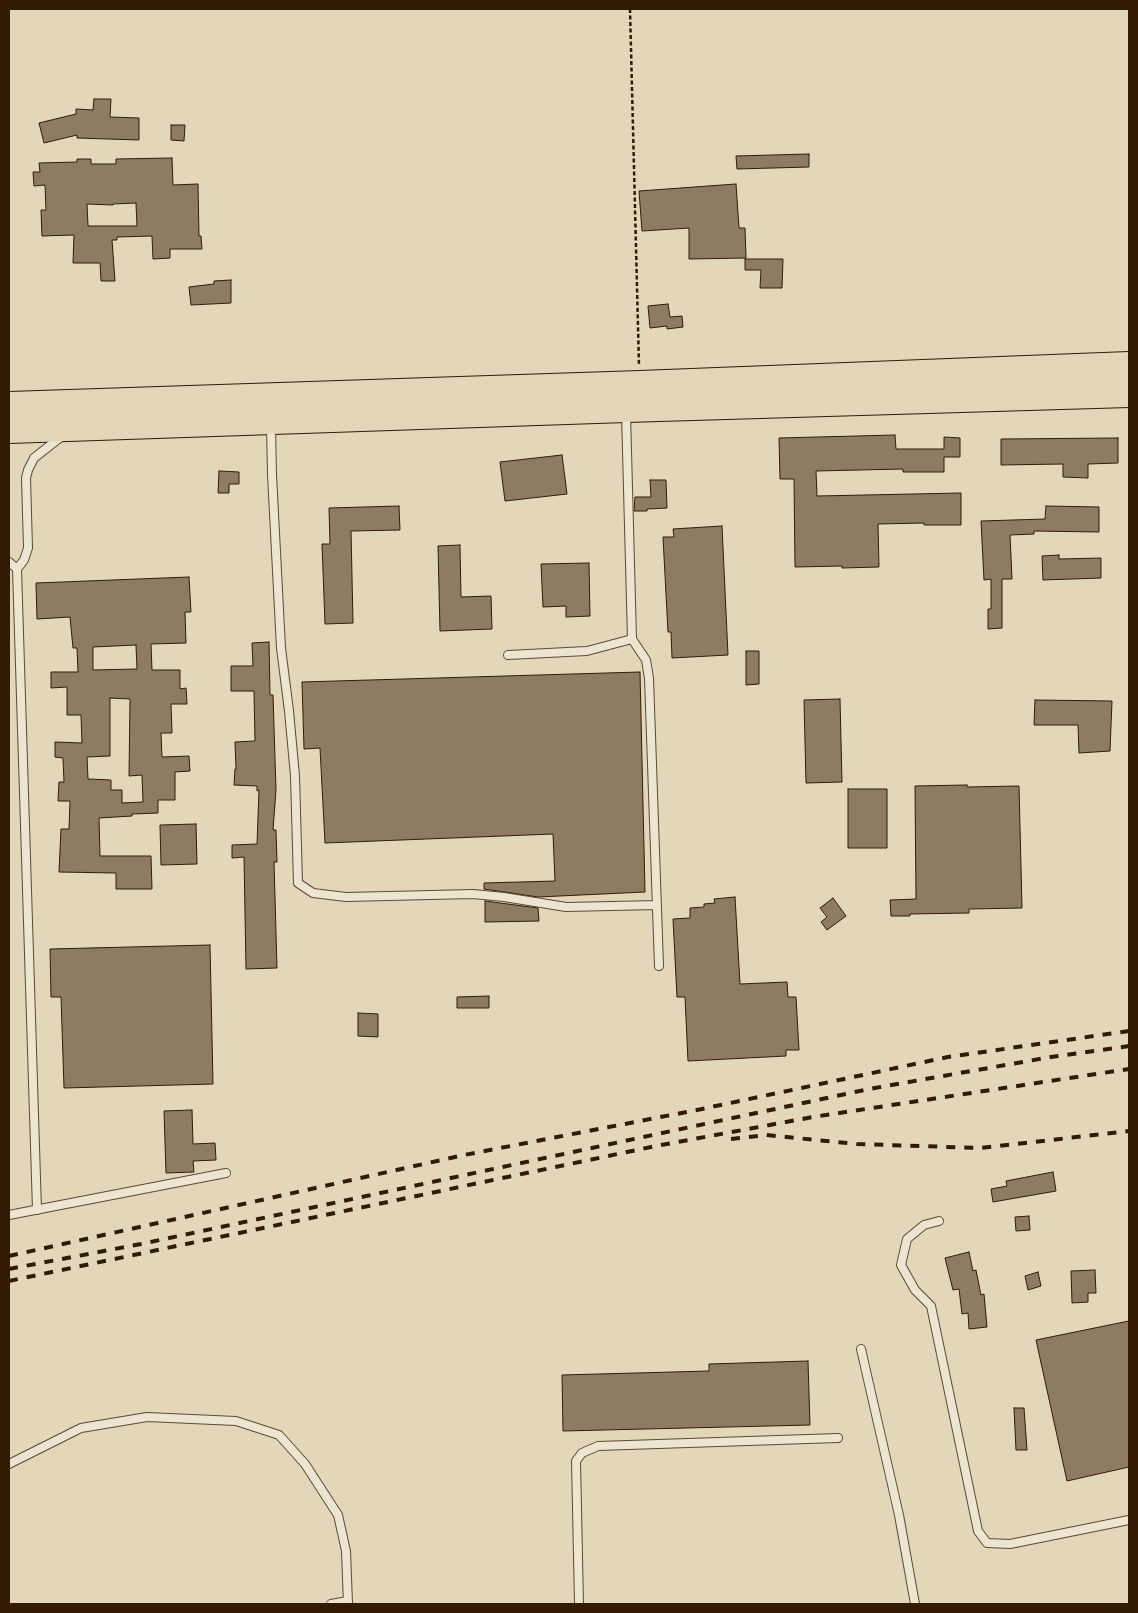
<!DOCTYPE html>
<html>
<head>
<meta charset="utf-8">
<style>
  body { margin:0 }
  #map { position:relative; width:1138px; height:1613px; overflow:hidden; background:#e2d7b9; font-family:Cardo,serif }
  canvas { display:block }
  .frame { position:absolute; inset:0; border:10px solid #331a04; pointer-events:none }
</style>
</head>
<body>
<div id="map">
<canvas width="1138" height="1613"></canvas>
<div class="frame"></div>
</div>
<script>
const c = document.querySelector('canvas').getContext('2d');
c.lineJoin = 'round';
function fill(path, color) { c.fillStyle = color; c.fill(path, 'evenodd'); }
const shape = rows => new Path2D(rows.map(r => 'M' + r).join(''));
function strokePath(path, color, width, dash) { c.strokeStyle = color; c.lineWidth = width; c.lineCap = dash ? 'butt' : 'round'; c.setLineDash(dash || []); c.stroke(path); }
const building = shape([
  [94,99,111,99,110,117,139,118,139,140,77,138,77,135,44,143,39,123,76,114,76,109,93,110,94,99],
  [171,125,185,125,184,141,171,140,171,125],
  [809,154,809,167,737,169,736,156,809,154],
  [172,158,173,185,198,184,199,236,201,236,202,249,170,249,170,258,153,259,152,236,117,237,117,240,112,240,115,281,101,281,100,263,73,263,74,235,42,236,41,210,46,210,45,185,34,186,33,172,40,172,39,163,77,162,77,159,91,159,91,164,116,164,116,159,172,158],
  [136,203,137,226,88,226,87,204,113,205,113,204,136,203],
  [736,184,739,228,745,228,746,258,689,259,689,228,642,231,639,191,736,184],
  [745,259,783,259,782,288,760,288,761,270,745,270,745,259],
  [231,280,231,303,191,305,189,287,214,284,214,281,231,280],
  [668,304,670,317,682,316,683,327,667,329,667,326,650,328,648,306,668,304],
  [895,435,896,449,944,449,944,437,960,438,960,457,944,457,944,472,903,472,903,469,816,471,817,496,961,493,961,525,924,525,924,523,878,524,879,567,842,568,842,566,795,567,794,479,780,479,779,438,895,435],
  [1118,438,1118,463,1088,464,1088,478,1063,477,1063,464,1001,465,1001,439,1118,438],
  [562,455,567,494,505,501,500,462,562,455],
  [219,471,239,472,239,484,229,484,229,493,218,493,219,471],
  [650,480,666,480,667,508,647,509,647,511,634,511,635,497,651,497,650,480],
  [399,506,400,530,351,531,353,623,325,624,322,544,330,544,329,508,399,506],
  [1046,506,1099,507,1099,532,1034,531,1034,534,1010,535,1012,579,1002,579,1002,628,988,629,988,609,991,609,991,579,984,580,981,521,1045,519,1046,506],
  [722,526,728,655,672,658,671,632,668,632,663,537,674,537,673,529,722,526],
  [460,545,461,597,491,596,492,629,440,631,438,546,460,545],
  [1059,555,1059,559,1101,558,1101,578,1043,580,1042,556,1059,555],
  [589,563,590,616,566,617,566,606,543,607,541,564,589,563],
  [189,577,191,612,185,612,186,643,151,644,152,670,180,670,180,689,186,688,187,704,171,704,172,733,161,733,162,757,189,756,190,771,175,772,175,800,158,800,158,813,132,814,132,816,99,818,100,856,151,856,152,889,116,889,116,873,59,872,61,829,69,829,70,801,58,801,59,782,64,782,63,758,55,757,55,742,82,743,81,715,67,715,67,687,51,688,51,672,78,672,77,648,73,648,70,617,37,619,36,583,189,577],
  [136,645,137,669,93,670,93,647,136,645],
  [110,698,130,699,129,776,142,775,143,802,122,803,122,790,111,790,111,780,88,779,87,757,110,756,110,698],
  [269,642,270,695,273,695,276,790,273,830,276,830,277,862,274,862,277,968,246,969,244,857,232,858,232,845,257,844,259,790,257,791,257,786,234,785,235,769,236,769,235,742,255,741,254,691,231,691,231,666,253,666,252,643,269,642],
  [746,651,759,651,759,684,746,685,746,651],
  [640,672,645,892,538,897,484,889,484,883,555,881,553,834,325,843,320,748,304,749,302,682,640,672],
  [840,699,842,782,806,783,804,700,840,699],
  [1035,700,1112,701,1110,751,1079,753,1078,725,1034,725,1035,700],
  [967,785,967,787,1019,786,1022,908,969,909,969,913,910,914,910,916,891,916,890,900,916,899,915,786,967,785],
  [848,789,887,789,887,848,848,848,848,789],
  [196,824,197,864,161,865,160,825,196,824],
  [735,897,740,984,787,982,788,997,796,997,799,1050,786,1050,786,1056,688,1061,685,997,677,997,673,919,690,918,690,908,704,907,704,904,715,903,714,899,735,897],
  [833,898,846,916,827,930,821,922,827,917,820,908,833,898],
  [485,901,538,908,539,921,485,922,485,901],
  [210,945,213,1084,64,1088,61,997,51,997,50,949,210,945],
  [489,996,489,1008,457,1008,457,997,489,996],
  [358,1013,378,1014,378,1037,358,1036,358,1013],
  [192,1110,193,1144,215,1143,216,1160,193,1161,194,1172,166,1173,164,1111,192,1110],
  [1053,1172,1056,1191,993,1202,991,1189,1007,1186,1006,1181,1053,1172],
  [1029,1216,1030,1230,1016,1231,1015,1217,1029,1216],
  [969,1252,973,1271,976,1270,981,1295,984,1294,987,1327,969,1329,968,1313,962,1314,959,1289,953,1290,945,1258,969,1252],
  [1095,1270,1096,1293,1088,1293,1088,1302,1072,1303,1071,1271,1095,1270],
  [1038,1272,1041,1286,1028,1290,1025,1276,1038,1272],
  [1129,1321,1129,1467,1067,1481,1036,1340,1129,1321],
  [808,1361,810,1425,563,1431,562,1375,709,1371,709,1364,808,1361],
  [1014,1408,1024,1408,1027,1450,1016,1450,1014,1408]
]);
fill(building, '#8e7c62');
strokePath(building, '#331a04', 1);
const lane = shape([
  [626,413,632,639,646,660,649,678,659,966],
  [271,425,272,475,281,648,289,711,295,776,298,883,313,893,346,897,473,894,504,897,566,907,657,905],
  [9,562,17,569],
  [508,655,587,651,632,639],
  [37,1210,17,569,24,560,28,548,26,478,28,470,34,458,62,436],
  [9,1215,226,1173],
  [939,1221,924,1225,907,1239,901,1265,915,1290,931,1306,978,1531,987,1543,1010,1544,1129,1520],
  [861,1349,899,1515,915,1604],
  [9,1464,81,1428,147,1417,236,1421,279,1435,305,1464,338,1515,346,1551,348,1604],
  [331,1604,348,1601],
  [579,1604,576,1461,582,1453,598,1446,838,1438]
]);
const highway = shape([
  [9,406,640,385,1129,366],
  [9,429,626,408,1129,393]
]);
strokePath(lane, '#5f4931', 10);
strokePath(highway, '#331a04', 30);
strokePath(shape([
  [630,9,639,366]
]), '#331a04', 2.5, [4, 2.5]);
strokePath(lane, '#ece5d2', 8);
strokePath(highway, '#e2d7b9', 28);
strokePath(shape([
  [731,1139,766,1135,857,1144,981,1148,1129,1131],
  [9,1256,464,1155,697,1110,948,1057,1129,1031],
  [9,1269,141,1244,869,1089,1051,1057,1129,1046],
  [9,1281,656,1146,813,1117,1129,1069]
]), '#331a04', 4, [9, 9]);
</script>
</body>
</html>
